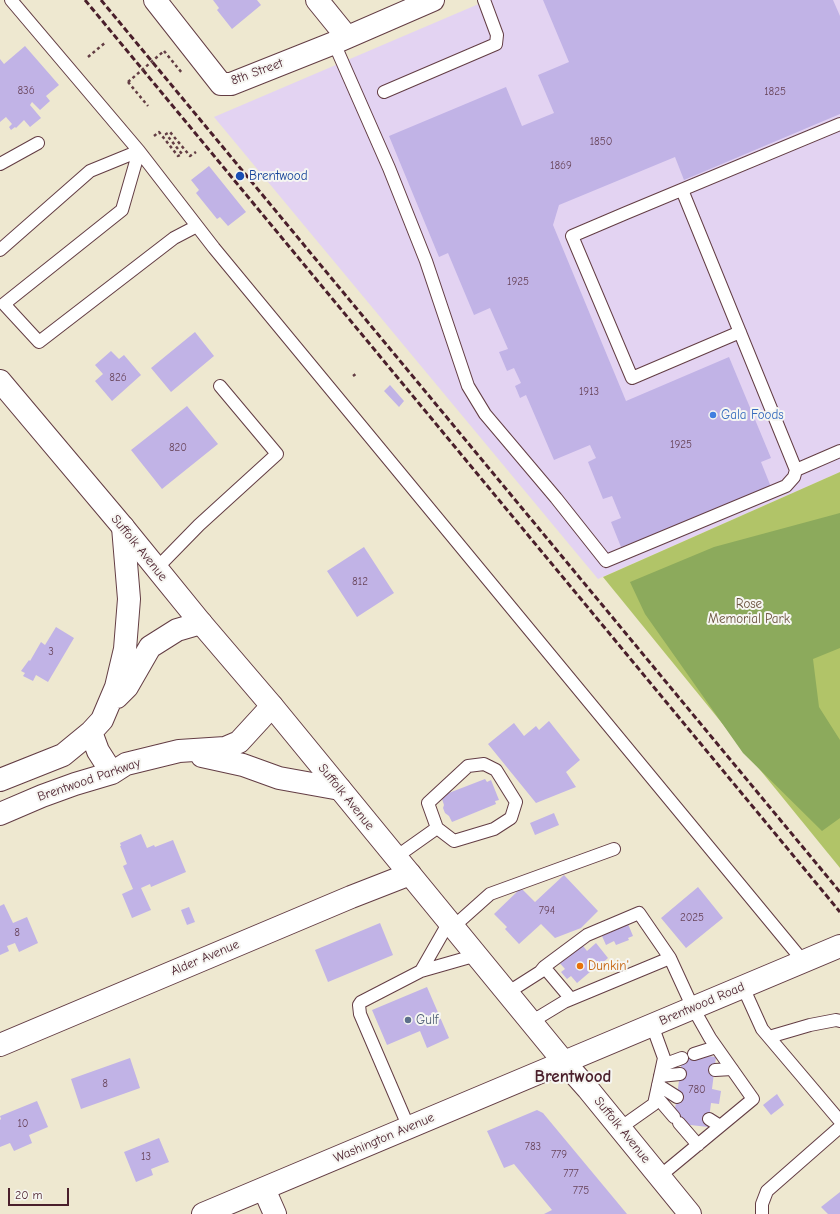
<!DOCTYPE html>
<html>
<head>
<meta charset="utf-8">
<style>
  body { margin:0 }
  #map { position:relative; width:840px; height:1214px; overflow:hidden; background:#eee8d0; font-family:"Comic Neue",sans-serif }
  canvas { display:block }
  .scale { position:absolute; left:8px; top:1188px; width:61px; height:18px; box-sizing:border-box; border:2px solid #4a1f2b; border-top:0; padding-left:5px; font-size:12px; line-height:14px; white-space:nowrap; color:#4a1f2b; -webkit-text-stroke:3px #f6f6f2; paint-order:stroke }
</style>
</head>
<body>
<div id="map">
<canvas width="840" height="1214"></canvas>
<div class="scale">20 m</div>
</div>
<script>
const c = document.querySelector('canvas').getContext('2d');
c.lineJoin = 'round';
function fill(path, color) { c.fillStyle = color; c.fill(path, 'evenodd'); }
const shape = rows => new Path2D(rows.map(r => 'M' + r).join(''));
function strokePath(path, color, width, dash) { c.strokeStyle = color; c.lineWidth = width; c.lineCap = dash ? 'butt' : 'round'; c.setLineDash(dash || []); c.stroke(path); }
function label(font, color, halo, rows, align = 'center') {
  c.font = font + ' "Comic Neue",sans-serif'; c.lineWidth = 4; c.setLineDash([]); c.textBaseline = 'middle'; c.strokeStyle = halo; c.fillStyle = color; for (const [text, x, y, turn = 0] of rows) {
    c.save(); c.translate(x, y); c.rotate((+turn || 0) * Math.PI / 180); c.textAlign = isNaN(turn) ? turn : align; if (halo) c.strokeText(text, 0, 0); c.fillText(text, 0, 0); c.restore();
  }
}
fill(shape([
  [488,0,840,0,840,472,598,579,214,117]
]), '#e3d3f2');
fill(shape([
  [840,472,840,868,603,577]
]), '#b1c468');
fill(shape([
  [840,513,840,648,813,659,819,707,840,740,840,818,822,831,743,753,645,614,630,582,714,547]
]), '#8caa5c');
fill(shape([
  [213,0,257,0,261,5,232,29,217,10,219,8],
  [543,0,833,0,840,16,840,114,684,180,675,157,559,205,553,225,626,401,729,357,771,458,761,462,771,487,633,545,632,543,621,547,611,522,621,518,612,496,603,499,588,462,596,458,590,445,554,460,526,395,520,398,515,386,521,383,514,368,507,371,499,352,508,349,490,308,474,315,448,253,439,257,389,136,506,87,522,126,554,113,538,75,569,62],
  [25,46,59,85,46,96,50,101,40,110,32,102,30,105,41,118,30,127,24,120,16,128,15,127,11,130,9,127,12,124,6,117,0,122,0,59,4,64],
  [209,166,246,212,228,226,220,217,217,219,196,193,199,190,191,180],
  [195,332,214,356,171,392,151,368],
  [111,351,119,359,124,355,141,375,112,401,95,381,103,374,95,365],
  [390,385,404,401,399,407,384,391],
  [187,406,218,444,162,489,131,450],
  [364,547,394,593,357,617,327,571],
  [56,627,74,638,48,682,36,675,33,681,23,676,25,673,21,671,29,660,30,661,41,642,45,645],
  [549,721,580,760,566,772,576,787,536,803,488,744,514,723,524,736,536,726,539,730],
  [485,779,487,782,491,780,499,800,495,801,496,804,452,822,449,816,445,813,443,808,444,805,441,796],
  [554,813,559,825,535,835,530,823],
  [141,834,147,848,154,845,155,847,173,840,186,872,151,887,150,884,141,888,151,910,132,918,122,894,133,889,123,866,127,864,120,846,121,846,120,843],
  [564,875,598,911,581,928,555,938,541,924,519,944,505,929,507,927,494,914,521,888,535,902],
  [698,887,723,918,686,948,661,918],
  [4,904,13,923,27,917,38,943,19,952,15,943,7,946,9,951,0,955,0,906],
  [189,907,195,922,187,925,181,910],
  [380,923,393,955,328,982,315,950],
  [628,924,633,936,628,938,629,940,616,945,614,941,606,945,602,936],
  [580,942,587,951,596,943,608,958,598,967,597,966,577,983,571,976,567,979,561,972,565,969,558,961],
  [427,987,449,1038,427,1048,420,1031,387,1045,372,1010],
  [683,1053,716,1057,712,1089,721,1091,719,1104,711,1103,708,1127,673,1123],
  [130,1058,140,1088,81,1109,71,1079],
  [777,1094,784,1105,771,1115,763,1105],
  [37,1101,48,1127,29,1135,32,1143,14,1151,10,1143,0,1147,0,1120,1,1119,0,1116],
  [537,1110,543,1113,627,1214,544,1214,552,1210,514,1164,504,1168,487,1131],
  [159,1138,169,1162,151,1169,153,1175,136,1182,124,1152],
  [840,1192,840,1214,828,1214,821,1207]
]), '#c1b3e6');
const service = shape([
  [11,0,139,151,214,248,803,961],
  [334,43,389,168,426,261,468,386,485,414,556,498,606,561,786,486,794,477,796,470,682,190],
  [384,92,496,44,497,35,484,0],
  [139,151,122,210,4,304,39,342,174,238,197,226],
  [0,164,38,143],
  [0,250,90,171,139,151],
  [740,332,632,378,572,236,626,213,840,124],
  [796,470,840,451],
  [156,569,199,525,277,454,220,386],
  [396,857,437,828,428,803,468,766,484,764,496,770,516,802,511,818,494,829,454,841,437,828],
  [453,927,490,894,614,849],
  [544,967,587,935,639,913,670,958,693,1008,710,1038,753,1099,660,1176],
  [421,971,449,922],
  [743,987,762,1029,840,1121],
  [507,993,540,972,544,967,571,999],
  [531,1022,564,1002,670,958],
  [769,1037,810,1025,836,1020,840,1021],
  [694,1054,716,1047],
  [663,1065,682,1058],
  [715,1070,732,1069],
  [660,1076,680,1074],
  [658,1085,677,1097],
  [656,1096,674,1117],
  [709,1119,720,1126],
  [679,1123,698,1145],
  [409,1128,360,1014,359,1005,361,1002,421,971,477,955],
  [620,1128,654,1104,664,1058,652,1025],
  [762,1214,762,1204,767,1191,840,1127]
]);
const minor = shape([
  [155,0,221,84,231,84,334,43,433,0],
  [317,0,347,37],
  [117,697,127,687,150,647,177,630,201,623],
  [91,732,98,751,112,773],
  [202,756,243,765,279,778,340,789],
  [0,780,63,755,91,732,102,720,116,687,125,649,129,599,123,527],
  [0,814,42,796,75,784,112,773,126,764,179,751,225,748,239,742,272,706],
  [0,1045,351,897,410,874],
  [264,1189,275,1214]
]);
const tertiary = shape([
  [203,1214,840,946]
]);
const secondary = shape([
  [0,381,123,527,201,623,272,706,564,1062,588,1089,690,1214]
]);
strokePath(service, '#633d44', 14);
strokePath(minor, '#633d44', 24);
strokePath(tertiary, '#633d44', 24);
strokePath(secondary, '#633d44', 24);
strokePath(shape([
  [164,51,182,73],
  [88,57,106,42],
  [128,82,148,106],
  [154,136,159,132,178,156,182,154,166,134,170,132,190,156,196,152],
  [353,376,357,373]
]), '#633d44', 2.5, [3, 3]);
strokePath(service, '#fff', 12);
strokePath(minor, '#fff', 22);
strokePath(tertiary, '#fff', 22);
strokePath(secondary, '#fff', 22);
strokePath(shape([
  [85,0,840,912],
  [101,0,840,892]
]), '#4a1f2b', 3, [6, 3]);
strokePath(shape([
  [128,82,164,51]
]), '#633d44', 2.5, [3, 3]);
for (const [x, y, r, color] of [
  [240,176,5,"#1a4fb4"],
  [713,415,4,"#3f7fe0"],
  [580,966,4,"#e8710a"],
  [408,1020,4,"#5c6f8a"]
]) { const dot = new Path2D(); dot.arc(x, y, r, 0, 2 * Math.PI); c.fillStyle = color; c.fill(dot); strokePath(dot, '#f6f6f2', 1.5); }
label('11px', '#68445a', null, [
  ["836",26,91],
  ["1825",775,92],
  ["1850",601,142],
  ["1869",561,166],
  ["1925",518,282],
  ["826",118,378],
  ["1913",589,392],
  ["1925",681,445],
  ["820",178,448],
  ["812",360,582],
  ["3",51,652],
  ["794",547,911],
  ["2025",692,918],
  ["8",17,933],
  ["8",105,1084],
  ["780",697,1090],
  ["10",23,1124],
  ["783",533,1147],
  ["779",559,1155],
  ["13",146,1157],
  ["777",571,1174],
  ["775",581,1191]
]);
label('13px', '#4a1f2b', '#f6f6f2', [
  ["8th Street",257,72,-20],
  ["Suffolk Avenue",139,548,51],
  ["Brentwood Parkway",89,780,-19],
  ["Suffolk Avenue",346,797,51],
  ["Alder Avenue",205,958,-23],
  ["Brentwood Road",702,1004,-23],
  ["Suffolk Avenue",622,1130,51],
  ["Washington Avenue",384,1138,-23]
]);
label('13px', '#164399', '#f6f6f2', [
  ["Brentwood",249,176]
], 'left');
label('13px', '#366cbe', '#f6f6f2', [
  ["Gala Foods",721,415]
], 'left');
label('13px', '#69513d', '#f6f6f2', [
  ["Rose",749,604],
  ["Memorial Park",749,619]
]);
label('13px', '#c56008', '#f6f6f2', [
  ["Dunkin'",588,966]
], 'left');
label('13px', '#4e5e75', '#f6f6f2', [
  ["Gulf",416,1020]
], 'left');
label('bold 17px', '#4a1f2b', '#f6f6f2', [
  ["Brentwood",573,1077]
]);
</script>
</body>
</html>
